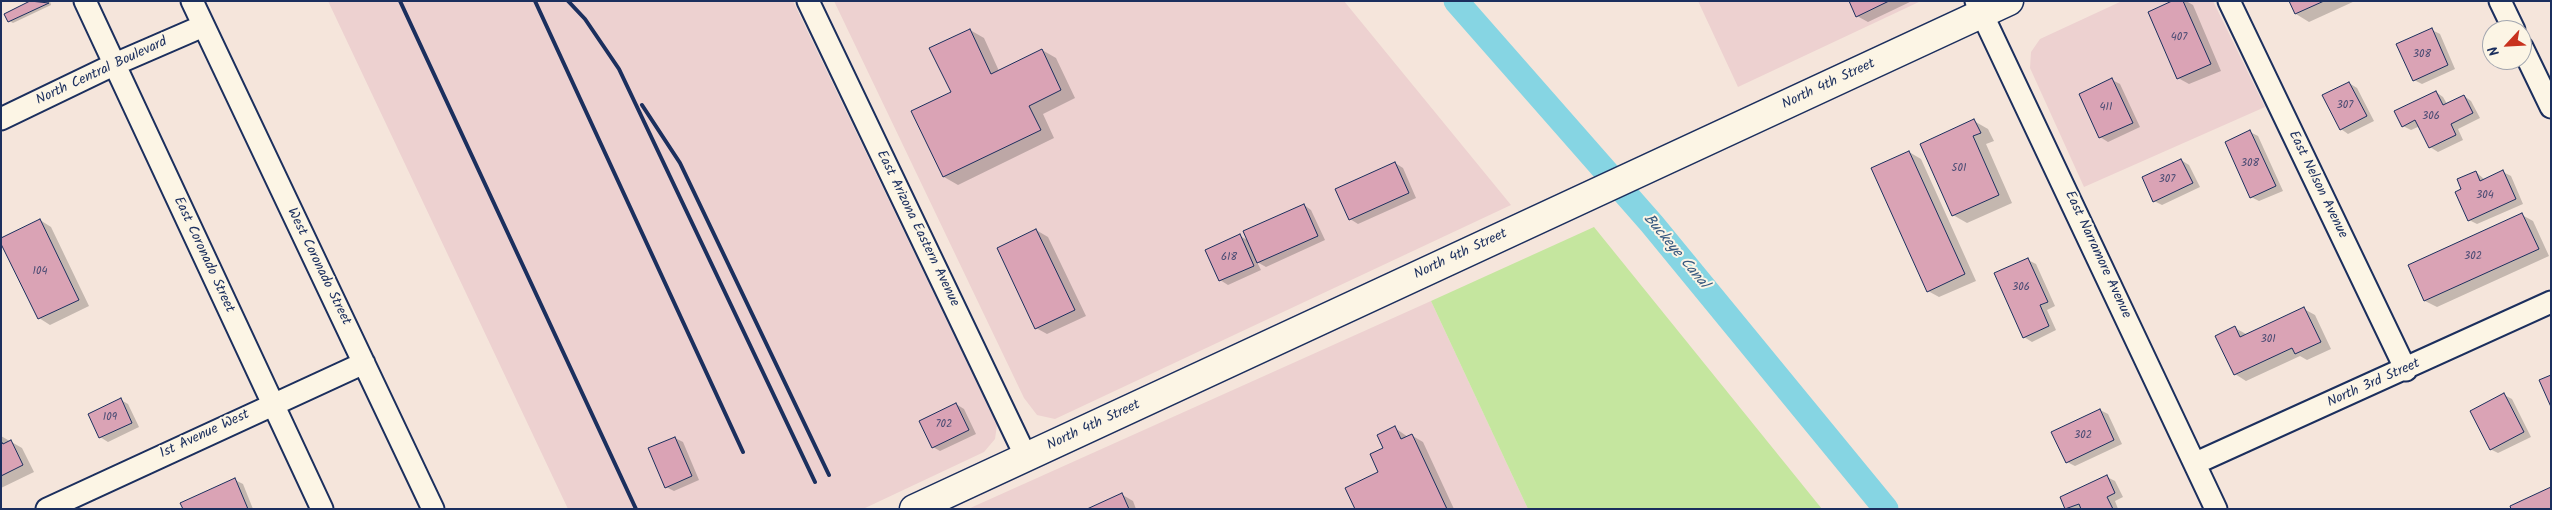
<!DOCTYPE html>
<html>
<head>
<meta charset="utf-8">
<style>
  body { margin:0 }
  #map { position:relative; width:2552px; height:510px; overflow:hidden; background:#f5e5db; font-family:Kalam,sans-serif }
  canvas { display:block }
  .frame { position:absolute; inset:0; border:2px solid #1b2f5e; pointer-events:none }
  .north { position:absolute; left:2482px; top:20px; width:50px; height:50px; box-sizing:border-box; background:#fcf5e5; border:1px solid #a2a6af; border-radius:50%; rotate:245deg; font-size:14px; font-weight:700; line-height:20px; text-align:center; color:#1b2f5e }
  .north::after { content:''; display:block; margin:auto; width:18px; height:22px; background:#c8321e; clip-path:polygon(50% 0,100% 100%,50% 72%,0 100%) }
</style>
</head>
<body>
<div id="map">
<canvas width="2552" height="510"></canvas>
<div class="frame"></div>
<div class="north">N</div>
</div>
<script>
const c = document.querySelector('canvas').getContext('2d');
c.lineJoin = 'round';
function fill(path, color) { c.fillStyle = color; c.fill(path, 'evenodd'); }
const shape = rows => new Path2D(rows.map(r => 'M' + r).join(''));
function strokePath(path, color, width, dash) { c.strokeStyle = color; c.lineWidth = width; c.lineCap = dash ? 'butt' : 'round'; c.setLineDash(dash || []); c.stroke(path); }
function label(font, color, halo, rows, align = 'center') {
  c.font = font + ' Kalam,sans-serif'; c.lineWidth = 4; c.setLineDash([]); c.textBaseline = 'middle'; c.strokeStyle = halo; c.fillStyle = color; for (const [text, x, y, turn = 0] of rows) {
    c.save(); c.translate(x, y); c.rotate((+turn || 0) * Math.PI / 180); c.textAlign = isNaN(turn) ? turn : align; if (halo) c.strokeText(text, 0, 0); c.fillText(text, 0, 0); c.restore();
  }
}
fill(shape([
  [328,1,793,1,997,425,995,439,984,452,863,509,568,509],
  [834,1,1344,1,1511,205,1055,419,1037,415,1024,398],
  [1698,1,1921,1,1738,87],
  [2122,1,2213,1,2265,107,2084,187,2030,68,2031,52,2040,39],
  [1431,301,1528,509,968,509]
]), '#edd1d0');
fill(shape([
  [1594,227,1822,509,1528,509,1431,301]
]), '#c5e69f');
fill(shape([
  [33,1,50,1,51,5,13,23,9,21,6,14],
  [1850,1,1912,1,1868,22,1857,16],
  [2176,1,2186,1,2193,5,2221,71,2189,84,2178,78],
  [2290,1,2355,1,2309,22,2296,14],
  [970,30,984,38,999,71,1042,50,1056,58,1075,98,1043,114,1054,138,958,185,944,177,913,112,952,93],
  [2432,30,2440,34,2455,69,2422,84,2414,80],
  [2112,80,2120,84,2140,127,2108,142,2100,137],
  [2349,83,2357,88,2374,121,2348,134,2341,129],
  [2436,92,2443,97,2447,104,2464,96,2471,101,2480,118,2458,129,2463,140,2438,152,2430,147,2420,126,2411,130,2403,126],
  [1974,121,1988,129,1994,141,1986,144,2012,203,1967,223,1953,215],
  [2250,132,2258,136,2283,191,2259,201,2251,197],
  [1909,152,1921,159,1976,281,1939,297,1928,291],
  [2181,160,2189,165,2200,187,2162,205,2154,201],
  [1395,163,1403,168,1416,198,1358,224,1350,219],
  [2476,172,2485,180,2503,172,2511,176,2523,204,2477,224,2469,220,2463,190],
  [1304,205,1311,210,1325,240,1266,267,1257,262,1261,270,1228,285,1220,280,1240,236,1249,241],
  [2522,215,2533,221,2549,256,2437,307,2425,301,2410,266],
  [40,220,51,227,89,306,50,325,39,318],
  [1036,230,1048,237,1086,316,1047,334,1036,328],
  [2028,260,2036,264,2055,306,2047,310,2056,330,2032,342,2024,337],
  [2304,309,2315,315,2331,349,2307,360,2300,356,2246,381,2235,374,2235,328,2246,334],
  [2504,395,2512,399,2531,437,2498,453,2490,449],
  [121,400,128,404,139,427,108,442,100,437],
  [956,404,964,409,976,434,940,451,933,447],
  [2100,410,2108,414,2122,444,2075,466,2067,462],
  [1395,428,1408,437,1411,435,1423,442,1454,509,1356,509,1380,473],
  [1,436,22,448,34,472,1,488],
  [675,438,683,442,699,480,674,491,666,487],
  [2107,477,2115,481,2123,497,2115,501,2118,509,2067,509,2062,497],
  [235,480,243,484,253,509,184,509],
  [1121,494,1133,501,1136,509,1090,509]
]), '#0003');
strokePath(shape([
  [1456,1,1652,224,1886,509]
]), '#86d5e3', 25);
const building = shape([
  [30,1,49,3,8,22,4,14,30,1],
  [1849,1,1889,1,1856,17,1849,1],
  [2172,1,2183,1,2211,64,2177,79,2148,12,2172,1],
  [2289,1,2324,1,2295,14,2289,1],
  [2432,28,2448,65,2413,81,2396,44,2432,28],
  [970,29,991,74,1042,49,1061,90,1029,106,1041,130,943,177,911,111,951,92,929,48,970,29],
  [2112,78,2133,123,2099,138,2079,94,2112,78],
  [2349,82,2367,116,2340,130,2322,95,2349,82],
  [2436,91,2443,105,2464,95,2473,113,2451,124,2456,135,2429,148,2415,120,2402,127,2394,111,2436,91],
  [1974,119,1981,133,1973,136,1999,195,1952,216,1920,144,1974,119],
  [2250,130,2276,186,2250,198,2225,142,2250,130],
  [1909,151,1965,274,1927,292,1871,168,1909,151],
  [2181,159,2193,183,2153,202,2142,177,2181,159],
  [1395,162,1409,193,1349,220,1335,189,1395,162],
  [2503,170,2516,199,2468,221,2455,192,2461,189,2457,179,2476,171,2480,181,2503,170],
  [1304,204,1318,236,1257,263,1243,231,1304,204],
  [2522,213,2539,249,2424,301,2408,265,2522,213],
  [40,219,79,300,38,319,1,244,1,238,40,219],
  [1036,229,1075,310,1035,329,997,248,1036,229],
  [1240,234,1254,266,1219,281,1205,250,1240,234],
  [2028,258,2048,302,2040,305,2049,326,2023,338,1994,273,2028,258],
  [2304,307,2321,342,2295,354,2292,348,2234,375,2215,336,2235,326,2240,337,2304,307],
  [2551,375,2551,407,2539,380,2551,375],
  [2504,393,2524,432,2490,450,2470,411,2504,393],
  [121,398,132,423,99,438,88,414,121,398],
  [956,403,969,430,932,448,919,421,956,403],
  [2100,409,2114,440,2066,463,2051,432,2100,409],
  [1395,426,1401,439,1412,434,1447,509,1355,509,1345,488,1378,472,1370,454,1383,448,1377,435,1395,426],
  [675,437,692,476,665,488,648,448,675,437],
  [11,440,23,465,1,476,1,441,3,444,11,440],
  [2107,475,2115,493,2107,497,2113,509,2081,509,2079,504,2065,509,2060,497,2107,475],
  [235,478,248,509,183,509,180,503,235,478],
  [2551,487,2551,509,2511,509,2510,506,2551,487],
  [1122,493,1129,509,1087,509,1122,493]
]);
fill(building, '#daa3b5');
strokePath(building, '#1b2f5e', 1);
const street = shape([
  [85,1,322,509],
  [192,1,433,509],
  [808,1,1026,457],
  [1976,1,2216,509],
  [2229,1,2406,370],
  [2500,1,2514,30],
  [2522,47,2551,107],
  [1,119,113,65,203,26],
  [2196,463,2551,302],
  [47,509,364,363]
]);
const secondary = shape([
  [914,509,2009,1]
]);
strokePath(street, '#1b2f5e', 25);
strokePath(secondary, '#1b2f5e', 31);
strokePath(street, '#fcf5e5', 21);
strokePath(secondary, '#fcf5e5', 28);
strokePath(shape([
  [400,1,636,509],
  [535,1,743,452],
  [568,1,585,19,619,69,815,482],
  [642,105,680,163,829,475]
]), '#1b2f5e', 4);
label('11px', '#4b4c74', null, [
  ["407",2179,38],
  ["308",2422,55],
  ["307",2345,106],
  ["411",2106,108],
  ["306",2431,117],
  ["308",2250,164],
  ["501",1959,169],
  ["307",2167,180],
  ["304",2485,196],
  ["302",2473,257],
  ["618",1229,258],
  ["104",40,272],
  ["306",2021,288],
  ["301",2268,340],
  ["109",110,418],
  ["702",944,425],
  ["302",2083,436]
]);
label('14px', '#1b2f5e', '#fcf5e5', [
  ["North Central Boulevard",102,72,-25],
  ["North 4th Street",1829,85,-25],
  ["East Nelson Avenue",2317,185,64],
  ["East Arizona Eastern Avenue",917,229,64],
  ["East Coronado Street",203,255,65],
  ["North 4th Street",1461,255,-25],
  ["East Narramore Avenue",2097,255,65],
  ["West Coronado Street",318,267,64],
  ["North 3rd Street",2374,384,-24],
  ["North 4th Street",1094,426,-25],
  ["1st Avenue West",205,435,-25]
]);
label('italic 15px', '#36587f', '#fcf5e5', [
  ["Buckeye Canal",1675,252,50]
]);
</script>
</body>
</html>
